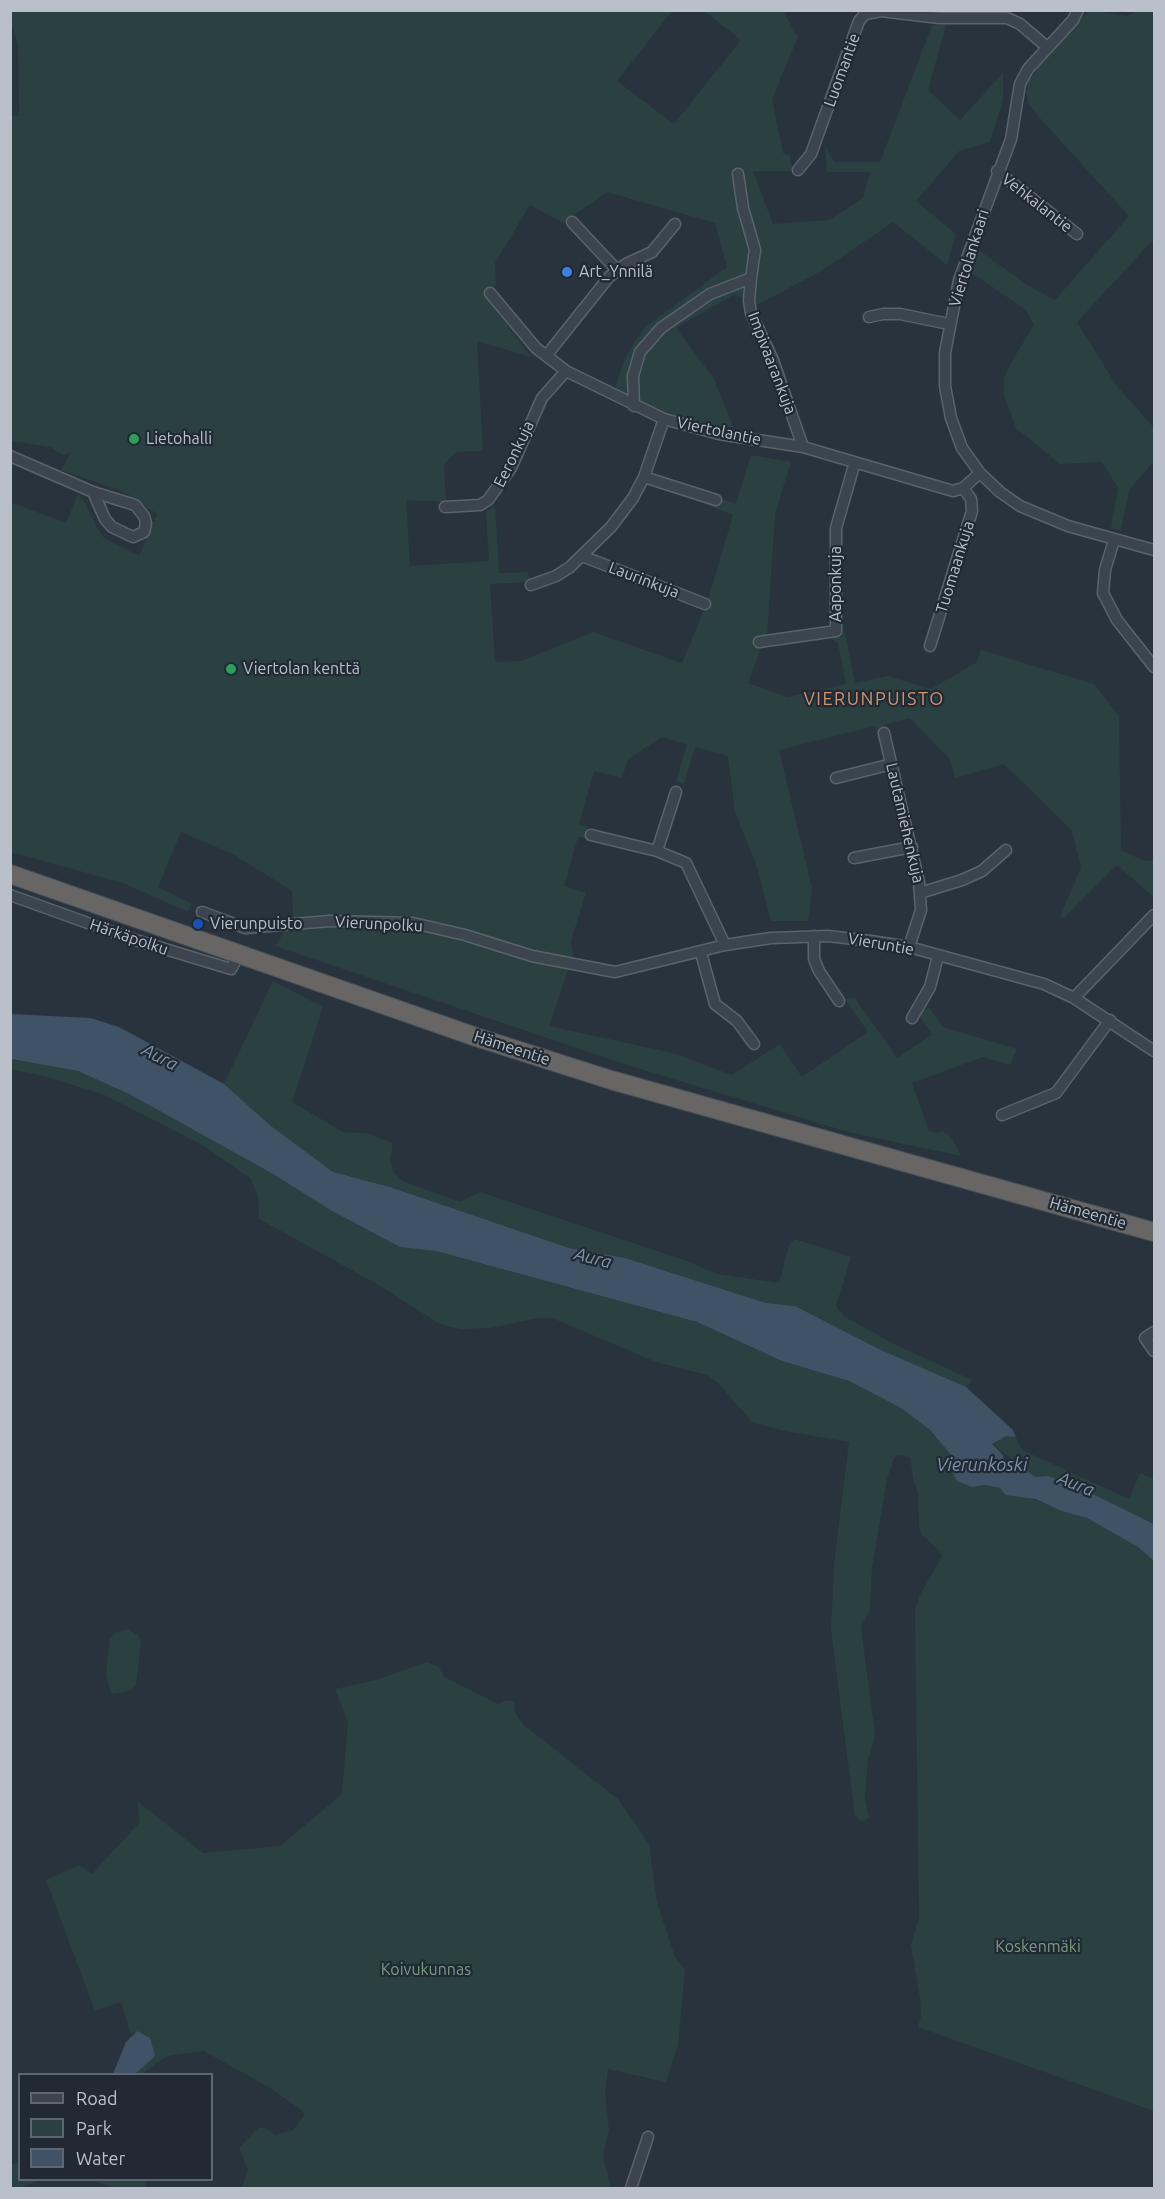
<!DOCTYPE html>
<html>
<head>
<meta charset="utf-8">
<style>
  body { margin:0 }
  #map { position:relative; width:1165px; height:2199px; overflow:hidden; background:#28333e; font-family:Ubuntu,sans-serif }
  canvas { display:block }
  .frame { position:absolute; inset:0; border:12px solid #b9c0c9; pointer-events:none }
  .legend { position:absolute; left:18px; top:2073px; width:195px; height:108px; box-sizing:border-box; background:#212a34; border:2px solid #5e6670; margin:0; padding:8px 10px; list-style:none; font-size:18px; color:#b9c0c9 }
  .legend li { display:flex; align-items:center; gap:12px; height:30px }
  .legend b { width:30px; border:2px solid #5e6670 }
</style>
</head>
<body>
<div id="map">
<canvas width="1165" height="2199"></canvas>
<div class="frame"></div>
<ul class="legend">
<li><b style="height:8px;background:#3c454e"></b>Road</li>
<li><b style="height:16px;background:#2b4040"></b>Park</li>
<li><b style="height:16px;background:#405265"></b>Water</li>
</ul>
</div>
<script>
const c = document.querySelector('canvas').getContext('2d');
c.lineJoin = 'round';
function fill(path, color) { c.fillStyle = color; c.fill(path, 'evenodd'); }
const shape = rows => new Path2D(rows.map(r => 'M' + r).join(''));
function strokePath(path, color, width, dash) { c.strokeStyle = color; c.lineWidth = width; c.lineCap = dash ? 'butt' : 'round'; c.setLineDash(dash || []); c.stroke(path); }
function label(font, color, halo, rows, align = 'center') {
  c.font = font + ' Ubuntu,sans-serif'; c.lineWidth = 4.5; c.setLineDash([]); c.textBaseline = 'middle'; c.strokeStyle = halo; c.fillStyle = color; for (const [text, x, y, turn = 0] of rows) {
    c.save(); c.translate(x, y); c.rotate((+turn || 0) * Math.PI / 180); c.textAlign = isNaN(turn) ? turn : align; if (halo) c.strokeText(text, 0, 0); c.fillText(text, 0, 0); c.restore();
  }
}
fill(shape([
  [11,11,672,11,617,81,674,124,741,40,704,11,783,11,798,37,772,99,783,153,790,156,793,171,753,171,773,224,829,220,863,198,870,172,827,172,825,146,834,162,880,162,932,25,946,25,928,90,960,120,1003,73,1003,100,990,142,959,151,916,201,956,234,947,265,893,222,821,271,757,305,735,294,676,328,714,379,733,427,721,429,674,416,628,398,615,388,626,356,644,328,727,267,715,223,607,192,563,223,530,205,495,263,496,285,485,295,531,357,477,341,483,451,456,452,444,465,446,502,406,500,410,566,489,561,486,512,495,505,499,573,528,572,530,582,490,584,495,662,521,661,593,632,682,663,708,600,733,515,700,502,704,492,736,504,751,455,791,462,775,514,767,637,782,643,761,648,748,683,787,697,846,684,838,643,829,637,845,632,855,683,888,676,931,689,977,662,981,650,1094,684,1119,716,1121,850,1144,861,1154,860,1154,897,1117,865,1064,918,1060,917,1081,867,1072,831,1004,764,955,778,950,759,910,718,883,725,890,754,882,756,875,726,779,750,812,888,808,921,771,921,757,867,735,812,728,756,695,747,684,784,676,781,687,745,662,737,628,759,622,778,594,771,579,824,588,827,585,838,578,837,564,886,586,893,571,941,573,955,549,1026,673,1053,732,1075,780,1044,802,1077,868,1032,845,999,855,998,897,1058,932,1034,918,1014,929,1007,943,1027,1017,1049,1010,1065,983,1057,912,1083,929,1131,937,1133,943,1131,951,1137,961,1156,848,1132,621,1063,275,946,293,918,292,891,233,854,181,832,158,887,192,904,188,912,123,883,11,852,10,502,66,523,78,494,86,504,97,528,104,538,139,556,157,514,124,492,61,470,71,452,64,455,50,447,11,441,11,115,19,116,18,46,11,22],
  [1092,11,1128,16,1136,11,1154,11,1154,243,1152,241,1077,322,1116,385,1154,428,1154,461,1129,490,1121,531,1111,528,1118,488,1102,462,1060,464,1016,428,1004,396,1004,378,1010,364,1034,325,1026,310,972,273,978,250,1029,286,1055,300,1129,216,1038,116,1028,103,1026,93,1029,81,1037,69,1082,17],
  [273,981,323,1007,292,1102,343,1132,366,1133,393,1143,390,1161,393,1172,405,1182,460,1202,480,1192,687,1261,717,1274,779,1283,789,1245,795,1239,851,1257,836,1306,845,1317,896,1345,972,1380,966,1387,954,1383,881,1350,795,1306,766,1303,625,1258,569,1248,390,1187,333,1172,271,1126,224,1084],
  [10,1059,78,1071,131,1095,273,1174,332,1211,400,1247,436,1251,697,1322,782,1361,849,1381,901,1408,930,1430,952,1456,951,1469,972,1487,985,1485,1000,1488,1087,1518,1138,1547,1154,1561,1154,2111,918,2027,921,2016,920,1998,911,1945,919,1917,915,1611,919,1597,942,1556,939,1550,923,1536,919,1528,918,1493,914,1482,910,1457,898,1455,894,1458,887,1479,872,1567,870,1609,861,1627,875,1735,868,1760,865,1798,869,1818,862,1822,855,1816,854,1809,831,1630,834,1565,849,1442,784,1431,752,1422,719,1384,707,1375,656,1362,552,1318,538,1318,490,1328,461,1329,440,1324,375,1283,259,1219,258,1197,251,1179,206,1147,107,1096,48,1077,11,1069],
  [1006,1435,1016,1437,1022,1450,1129,1499,1140,1473,1154,1479,1154,1524,1048,1476,1035,1477,992,1444],
  [128,1629,139,1636,141,1642,136,1685,130,1691,111,1694,106,1674,110,1639,115,1633],
  [427,1662,439,1667,444,1677,498,1704,506,1700,514,1702,515,1713,524,1725,619,1800,649,1844,657,1902,675,1957,685,1969,678,2045,666,2082,608,2069,605,2093,609,2130,603,2157,611,2188,242,2188,248,2170,239,2148,258,2128,266,2128,275,2135,293,2130,304,2116,303,2111,272,2089,204,2051,167,2056,142,2074,135,2074,150,2060,137,2031,131,2034,121,2002,95,2011,46,1880,79,1865,92,1874,140,1822,137,1801,203,1853,280,1846,342,1794,348,1722,335,1689,376,1680],
  [19,2162,20,2180,40,2180,19,2188,11,2188,11,2165],
  [92,2180,145,2180,146,2188,114,2188]
]), '#2b4040');
fill(shape([
  [11,1014,90,1018,119,1027,224,1084,271,1126,333,1172,390,1187,569,1248,625,1258,766,1303,795,1306,881,1350,966,1387,1012,1429,1016,1437,1006,1436,992,1444,1003,1455,1004,1463,1012,1459,1035,1477,1048,1476,1076,1486,1154,1524,1154,1561,1138,1547,1087,1518,1062,1511,1035,1499,1006,1495,1000,1488,985,1485,972,1487,957,1481,951,1469,952,1456,930,1430,901,1408,849,1381,782,1361,697,1322,436,1251,400,1247,332,1211,273,1174,131,1095,78,1071,11,1059],
  [137,2031,150,2038,155,2056,135,2074,113,2074,126,2042]
]), '#405265');
const minor = shape([
  [1078,10,1073,20,1028,69,1020,84,1011,139,959,280,945,353,945,386,951,418,962,448,980,473,1000,492,1020,506,1068,526,1154,550],
  [798,170,811,154,859,21,865,14,881,11,939,18,1007,18,1020,24,1047,47],
  [997,171,1077,234],
  [572,222,617,270],
  [751,278,749,301,751,313,773,360,803,447],
  [490,293,536,348,566,371,664,419,719,434,803,447,953,491,963,488,980,473],
  [869,317,883,314,900,314,949,324],
  [546,356,609,277,626,264,652,252,675,224],
  [634,406,633,376,640,352,661,328,710,294,751,278,755,250,743,208,738,174],
  [10,456,93,492,135,505,144,516,146,523,144,532,133,537,112,527,105,519,93,492],
  [644,477,716,500],
  [445,507,480,505,488,500,511,468,542,398,566,371],
  [1114,540,1105,570,1103,593,1117,620,1154,667],
  [582,556,705,604],
  [531,585,556,576,570,567,611,527,633,498,644,477,664,419],
  [759,642,836,631,836,528,855,462],
  [930,646,972,511,971,499,963,488],
  [884,733,919,882,921,910,909,947],
  [836,778,892,764],
  [591,835,657,851,686,863,725,945],
  [657,851,676,792],
  [854,858,912,847],
  [920,893,962,880,982,871,1006,850],
  [10,895,132,939,231,969,240,953],
  [202,912,245,928,330,921,413,923,465,935,532,956,615,972,725,945,771,938,828,936,871,941,909,947,1044,984,1074,998,1154,1051],
  [814,936,814,959,819,971,839,1001],
  [701,953,715,1004,737,1021,754,1044],
  [1074,998,1154,915],
  [912,1018,930,987,938,956],
  [1002,1115,1056,1093,1110,1020],
  [1154,1332,1145,1338,1154,1351],
  [631,2188,648,2137]
]);
const trunk = shape([
  [10,874,476,1037,611,1080,1154,1232]
]);
strokePath(minor, '#5a636c', 13);
strokePath(trunk, '#475059', 20);
strokePath(minor, '#3c454e', 10);
strokePath(trunk, '#676664', 18);
for (const [x, y, r, color] of [
  [567,272,6,"#3f7fe0"],
  [134,439,6,"#2e9e5b"],
  [231,669,6,"#2e9e5b"],
  [198,924,6,"#1a4fb4"]
]) { const dot = new Path2D(); dot.arc(x, y, r, 0, 2 * Math.PI); c.fillStyle = color; c.fill(dot); strokePath(dot, '#212a34', 2); }
label('16px', '#b9c0c9', '#212a34', [
  ["Luomantie",842,70,-70],
  ["Vehkalantie",1037,203,38],
  ["Viertolankaari",969,258,-73],
  ["Impivaarankuja",772,363,69],
  ["Viertolantie",719,431,12],
  ["Eeronkuja",514,454,-64],
  ["Tuomaankuja",955,567,-73],
  ["Laurinkuja",644,580,21],
  ["Aaponkuja",836,584,-90],
  ["Lautamiehenkuja",905,823,77],
  ["Vierunpolku",379,924,3],
  ["Härkäpolku",129,937,19],
  ["Vieruntie",881,944,10],
  ["Hämeentie",512,1048,18],
  ["Hämeentie",1088,1213,16]
]);
label('16px', '#b9c0c9', '#212a34', [
  ["Art_Ynnilä",579,272],
  ["Lietohalli",146,439],
  ["Viertolan kenttä",243,669],
  ["Vierunpuisto",210,924]
], 'left');
label('16px', '#799c80', '#212a34', [
  ["Koskenmäki",1038,1947],
  ["Koivukunnas",426,1970]
]);
c.letterSpacing = '1.5px';
label('18px', '#cb9472', '#212a34', [
  ["VIERUNPUISTO",874,699]
]);
c.letterSpacing = '0px';
label('italic 18px', '#7d92a9', '#212a34', [
  ["Aura",160,1057,27],
  ["Aura",593,1258,15],
  ["Vierunkoski",982,1465],
  ["Aura",1076,1484,22]
]);
</script>
</body>
</html>
